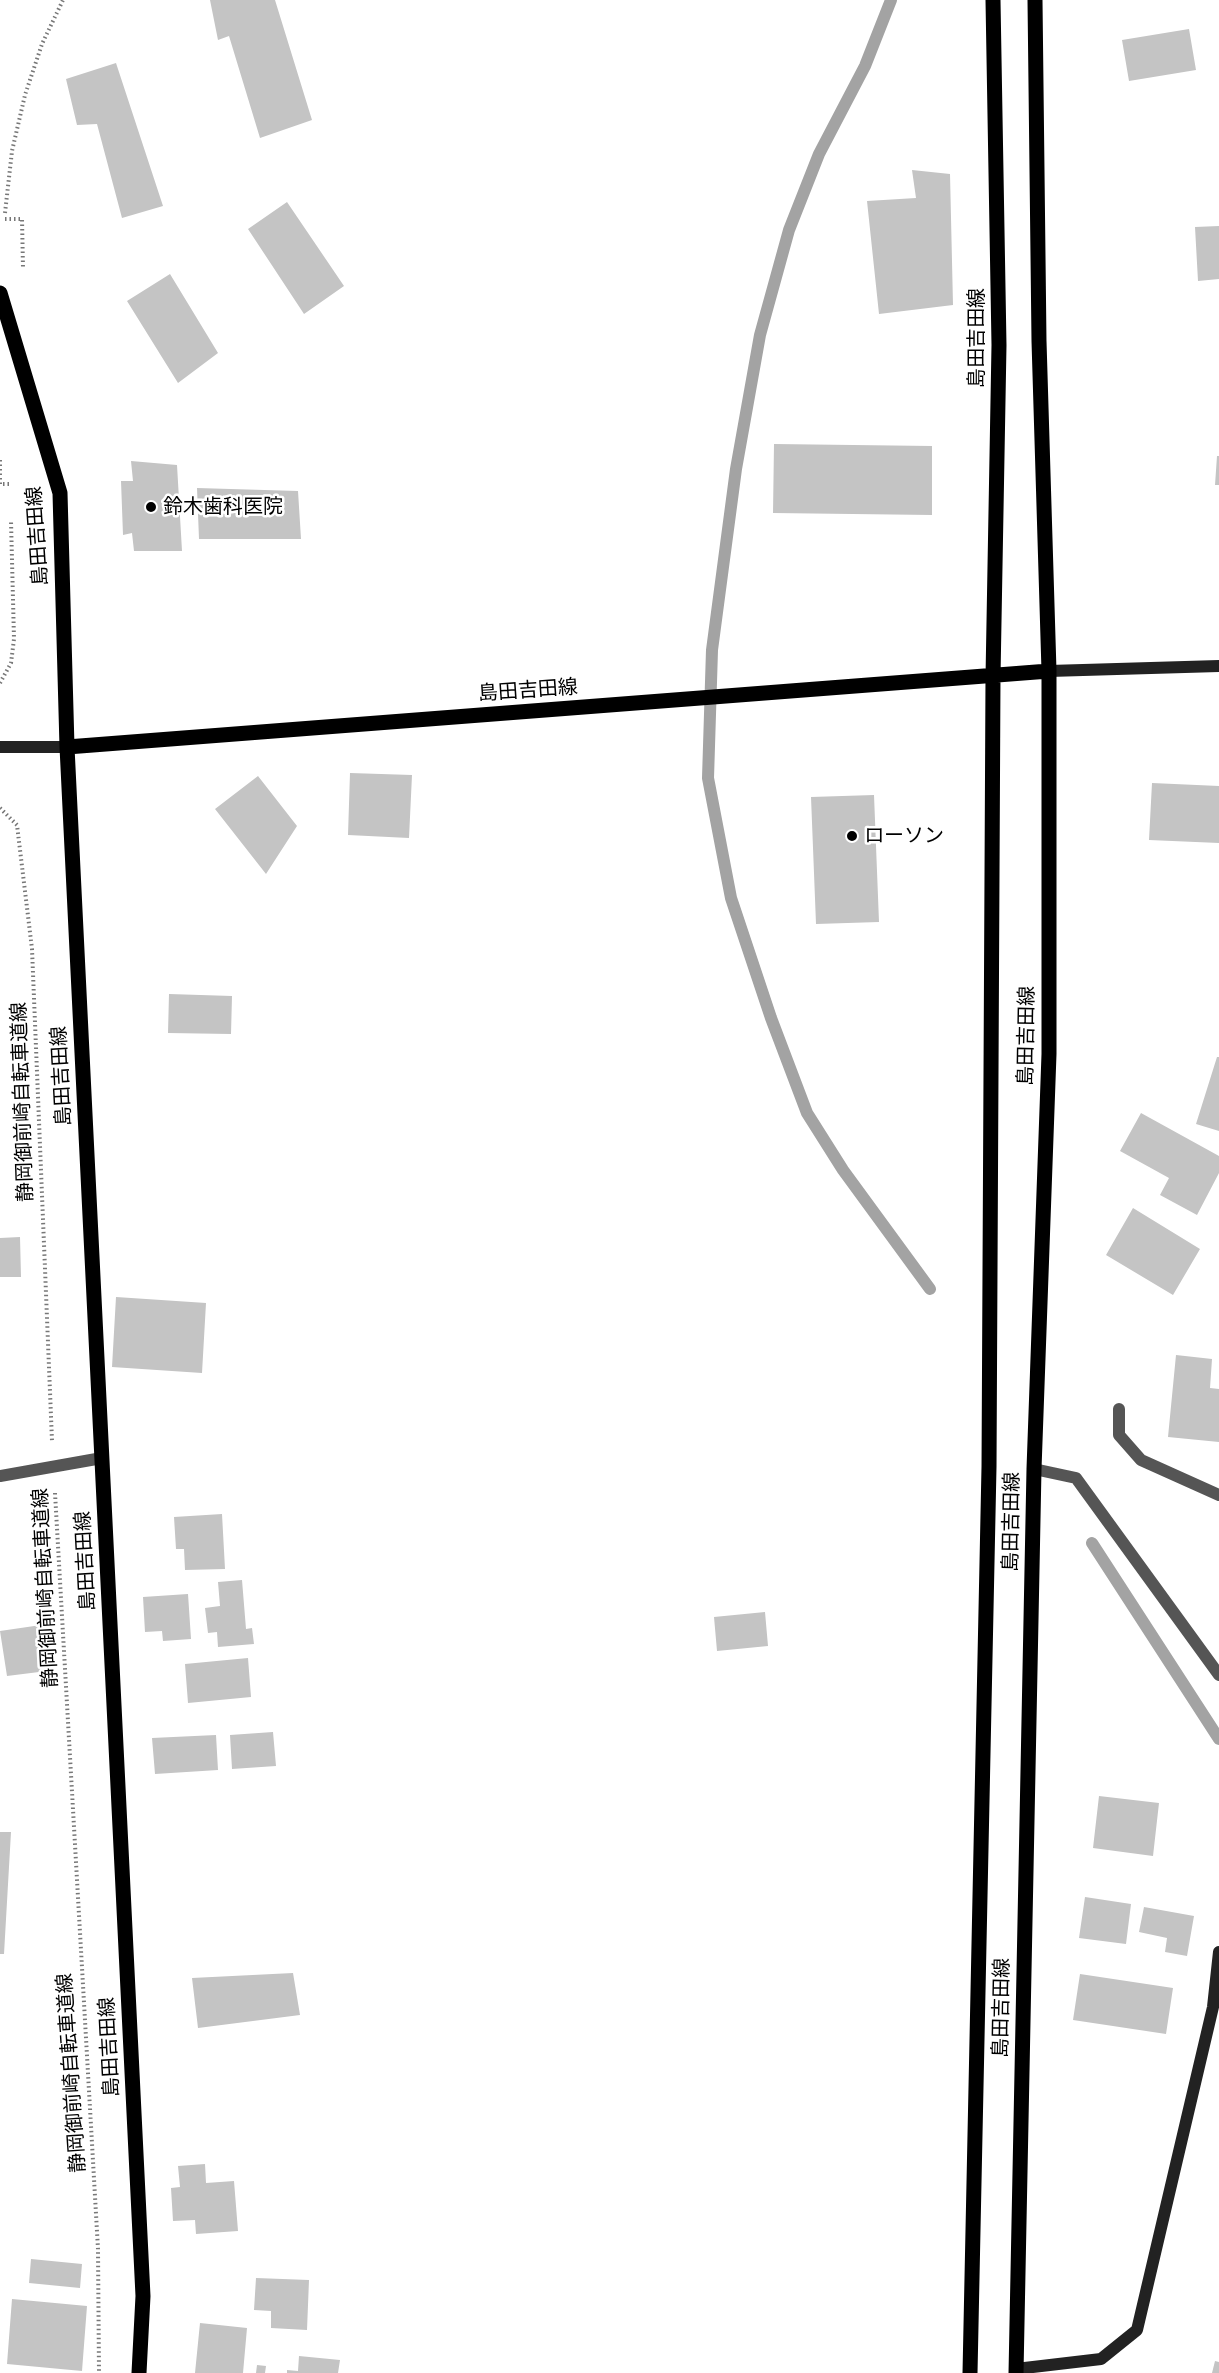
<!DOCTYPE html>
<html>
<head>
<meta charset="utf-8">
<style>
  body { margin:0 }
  canvas { display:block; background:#fff }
</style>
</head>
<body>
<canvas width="1219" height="2373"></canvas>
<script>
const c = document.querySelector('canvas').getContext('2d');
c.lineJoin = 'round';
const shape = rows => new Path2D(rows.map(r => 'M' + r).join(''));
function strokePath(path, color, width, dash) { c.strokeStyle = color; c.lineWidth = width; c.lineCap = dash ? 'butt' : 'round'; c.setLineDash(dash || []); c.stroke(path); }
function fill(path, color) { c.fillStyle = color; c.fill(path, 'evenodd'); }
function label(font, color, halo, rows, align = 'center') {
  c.font = font + ' "Fira Sans","Noto Sans JP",sans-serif'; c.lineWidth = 5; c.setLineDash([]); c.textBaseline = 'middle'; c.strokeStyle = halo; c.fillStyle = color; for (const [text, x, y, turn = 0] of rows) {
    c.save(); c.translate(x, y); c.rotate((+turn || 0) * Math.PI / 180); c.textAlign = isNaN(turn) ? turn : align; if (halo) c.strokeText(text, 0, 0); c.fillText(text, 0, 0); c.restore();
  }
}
strokePath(shape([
  [891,0,865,66,819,154,789,230,760,335,736,469,712,650,708,778,731,898,771,1018,807,1113,843,1170,930,1289],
  [1092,1543,1219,1739]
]), '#a3a3a3', 12);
fill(shape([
  [210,0,275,0,312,120,260,138,229,36,218,40],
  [1189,29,1196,70,1129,81,1122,40],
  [116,63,163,206,122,218,97,124,77,125,66,79],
  [912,170,950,174,953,305,879,314,867,201,916,198],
  [287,202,344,286,304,314,248,229],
  [1219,226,1219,279,1198,281,1195,227],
  [170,274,218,353,178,383,127,301],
  [774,444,932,446,932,515,773,513],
  [1217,456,1219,456,1219,485,1215,485],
  [131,461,177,465,182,551,134,551,132,533,123,535,121,481,133,481],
  [197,488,298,491,301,539,199,539],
  [350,773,412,775,409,838,348,835],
  [258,776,297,826,266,874,215,809],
  [1152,783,1219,786,1219,843,1149,840],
  [874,795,879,922,816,924,811,797],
  [169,994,232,996,231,1034,168,1033],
  [1217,1057,1219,1057,1219,1131,1196,1124],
  [1141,1113,1219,1156,1219,1173,1197,1215,1160,1195,1169,1178,1120,1151],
  [1133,1208,1200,1249,1173,1295,1106,1255],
  [20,1237,21,1277,0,1277,0,1238],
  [116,1297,206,1303,202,1373,112,1367],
  [1176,1355,1212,1359,1210,1388,1219,1389,1219,1442,1168,1437],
  [222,1514,225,1569,185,1570,184,1549,176,1549,174,1517],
  [242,1580,246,1629,252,1628,254,1644,218,1647,217,1632,208,1633,205,1608,220,1606,218,1582],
  [188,1594,191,1639,163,1641,162,1631,145,1632,143,1597],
  [765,1612,768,1646,717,1651,714,1617],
  [48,1624,55,1670,7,1676,0,1631],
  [248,1658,251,1697,188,1703,185,1664],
  [273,1732,276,1766,232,1769,230,1735],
  [216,1735,218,1770,155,1774,152,1738],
  [1099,1796,1159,1803,1153,1856,1093,1848],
  [0,1832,11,1832,4,1954,0,1954],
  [1085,1897,1131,1904,1126,1944,1079,1938],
  [1144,1907,1194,1916,1187,1956,1165,1952,1167,1938,1139,1932],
  [293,1973,300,2015,198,2028,192,1978],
  [1080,1974,1173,1988,1166,2034,1073,2020],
  [205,2164,206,2183,234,2181,238,2231,196,2234,195,2220,173,2221,171,2188,180,2187,178,2166],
  [31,2259,82,2264,80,2288,29,2283],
  [256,2278,309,2280,307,2330,271,2328,271,2311,254,2310],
  [12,2299,87,2306,82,2371,7,2364],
  [200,2323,247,2328,243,2373,195,2373],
  [299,2356,340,2360,338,2373,287,2373,287,2370,298,2371],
  [1215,2361,1219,2362,1219,2373,1212,2373],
  [257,2365,266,2366,265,2373,256,2373]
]), '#c4c4c4');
strokePath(shape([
  [5,213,12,151,25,95,42,44,63,0],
  [5,219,22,219,23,268],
  [0,460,0,484,11,484],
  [0,683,11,663,14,639,11,521],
  [0,808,17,825,32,949,52,1441],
  [55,1493,98,2249,99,2373]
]), '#777', 4, [1.5, 3]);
strokePath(shape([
  [1119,1409,1119,1435,1141,1460,1219,1495],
  [1034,1469,1076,1478,1219,1675],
  [0,1476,102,1458]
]), '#555', 12);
strokePath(shape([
  [1049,671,1219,666],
  [0,747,67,747],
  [1016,2369,1101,2359,1137,2330,1213,2007,1219,1952]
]), '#222', 12);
strokePath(shape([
  [0,293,60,493,67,747],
  [139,2373,143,2296,67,747,1049,671],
  [970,2373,989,1467,993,677,999,345,993,0],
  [1016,2373,1034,1469,1049,1054,1049,671,1039,341,1035,0]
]), '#000', 15);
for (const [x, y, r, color] of [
  [151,507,6,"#000"],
  [852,836,6,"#000"]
]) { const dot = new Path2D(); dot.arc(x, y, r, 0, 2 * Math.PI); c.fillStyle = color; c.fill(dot); strokePath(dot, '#fff', 2); }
label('20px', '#000', '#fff', [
  ["島田吉田線",977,338,-90],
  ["島田吉田線",38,536,-94],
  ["島田吉田線",528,691,-4],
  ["島田吉田線",1027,1036,-89],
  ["島田吉田線",62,1076,-93],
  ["静岡御前崎自転車道線",23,1102,-92],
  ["島田吉田線",1012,1522,-89],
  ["島田吉田線",86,1561,-93],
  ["静岡御前崎自転車道線",46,1588,-93],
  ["島田吉田線",1002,2008,-89],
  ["島田吉田線",110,2047,-93],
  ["静岡御前崎自転車道線",72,2073,-94]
]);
label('20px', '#000', '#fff', [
  ["鈴木歯科医院",163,507],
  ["ローソン",864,836]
], 'left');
</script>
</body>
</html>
